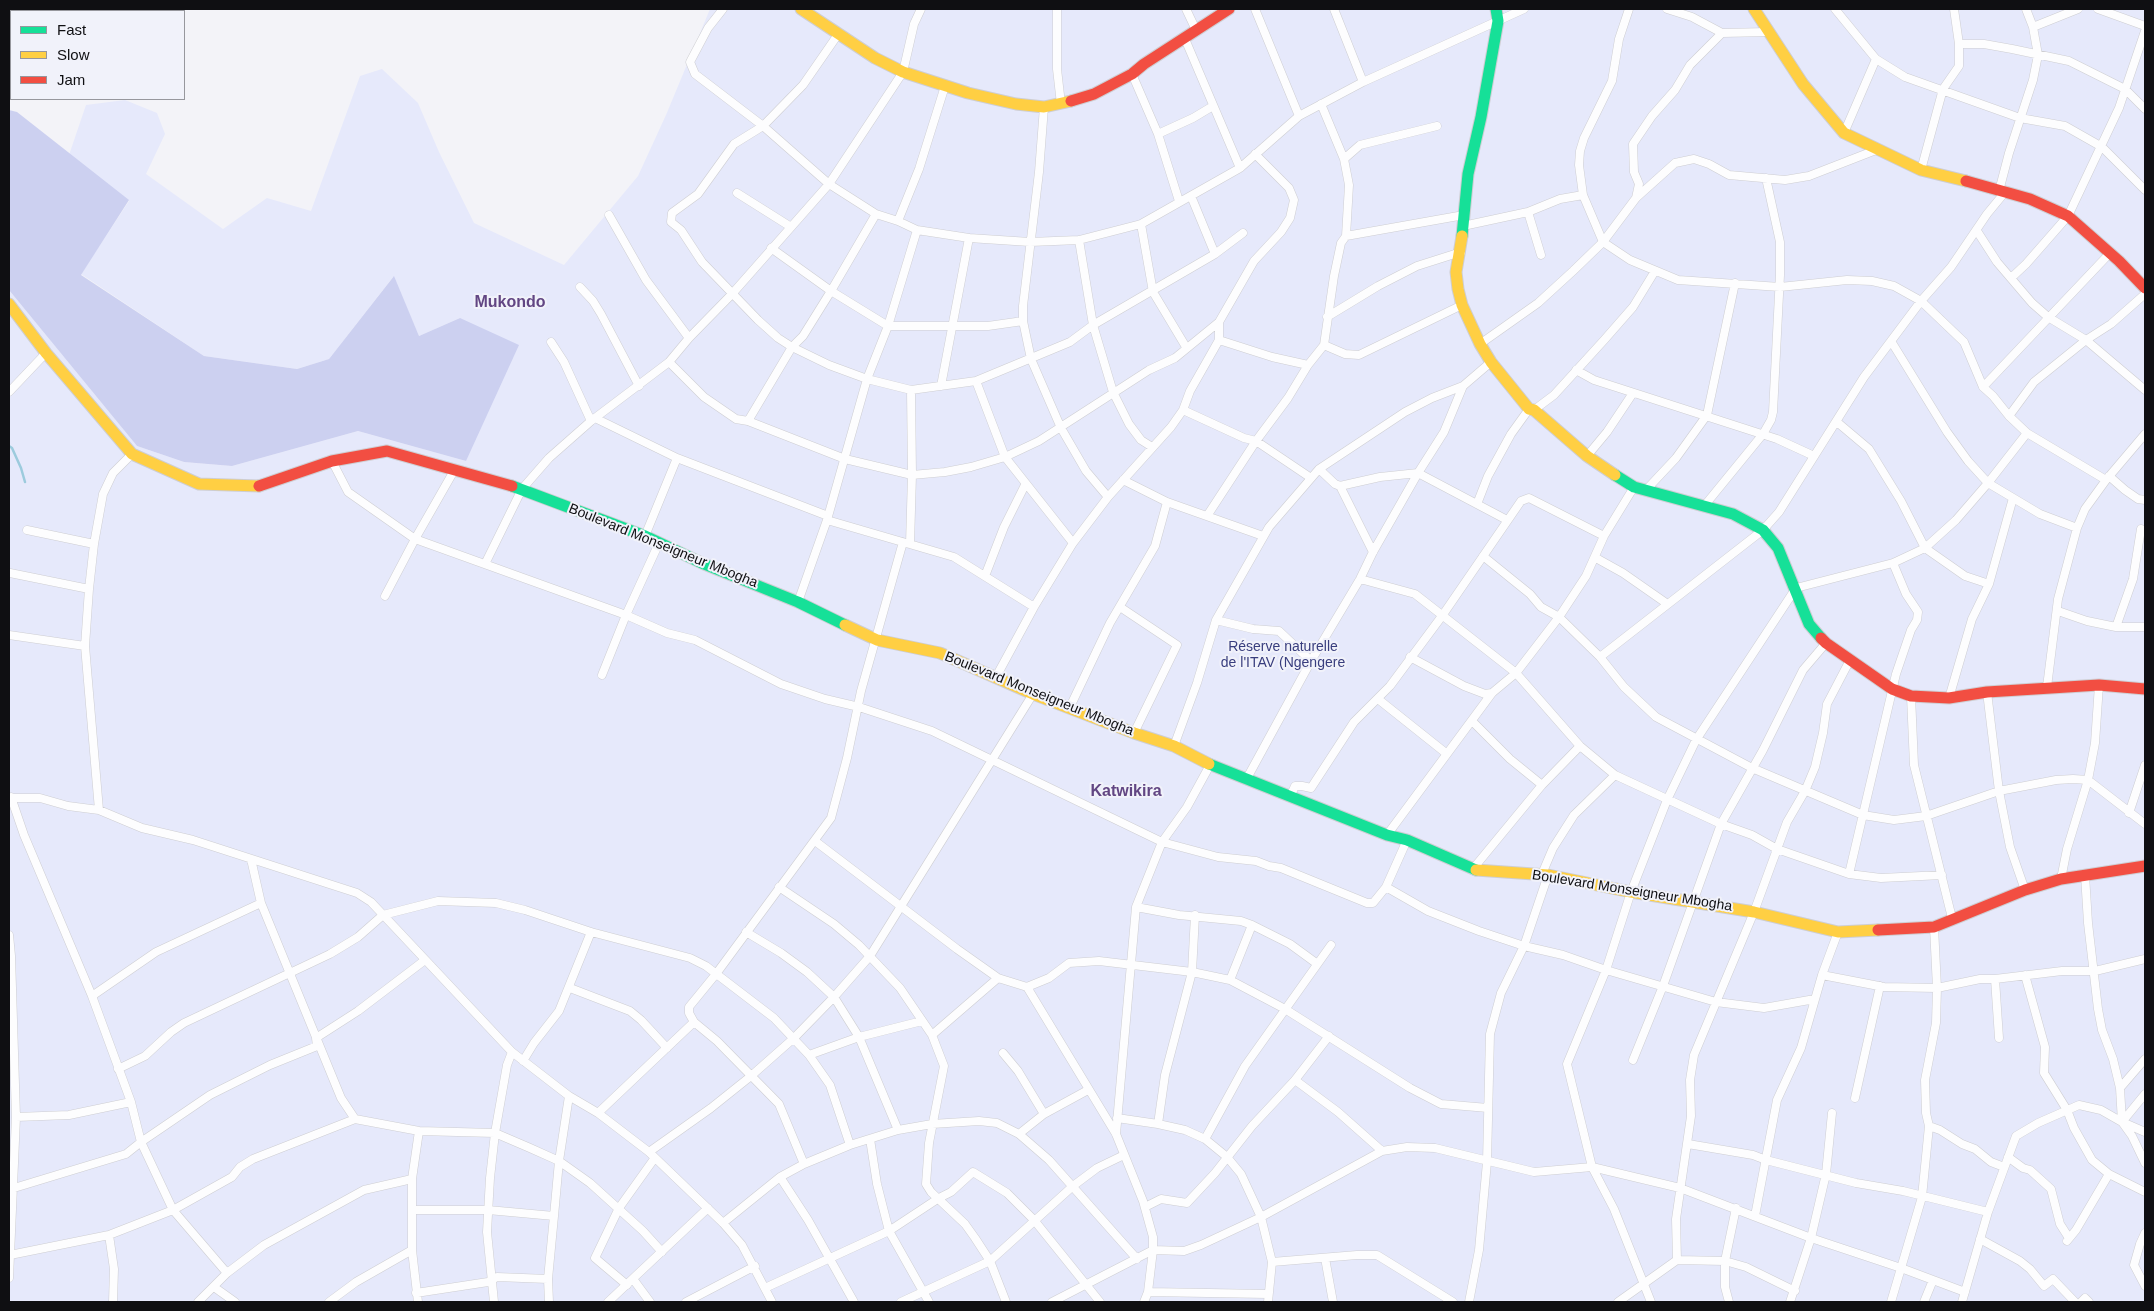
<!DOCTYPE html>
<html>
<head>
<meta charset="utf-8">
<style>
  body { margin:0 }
  #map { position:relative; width:2154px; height:1311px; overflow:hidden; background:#f3f3f8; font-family:Helvetica,sans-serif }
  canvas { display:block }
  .frame { position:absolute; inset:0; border:10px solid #0f0f12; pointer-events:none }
  .legend { position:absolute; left:10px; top:10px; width:175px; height:90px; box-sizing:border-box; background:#f1f2fa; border:1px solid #97979d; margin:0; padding:6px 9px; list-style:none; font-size:15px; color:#0f0f12 }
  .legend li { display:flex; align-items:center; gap:10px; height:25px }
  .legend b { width:25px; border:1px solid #97979d }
</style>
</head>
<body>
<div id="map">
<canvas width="2154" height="1311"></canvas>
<div class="frame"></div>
<ul class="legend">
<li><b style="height:6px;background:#16e098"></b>Fast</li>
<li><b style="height:6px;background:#ffcf43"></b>Slow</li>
<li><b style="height:6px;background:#f24e42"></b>Jam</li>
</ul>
</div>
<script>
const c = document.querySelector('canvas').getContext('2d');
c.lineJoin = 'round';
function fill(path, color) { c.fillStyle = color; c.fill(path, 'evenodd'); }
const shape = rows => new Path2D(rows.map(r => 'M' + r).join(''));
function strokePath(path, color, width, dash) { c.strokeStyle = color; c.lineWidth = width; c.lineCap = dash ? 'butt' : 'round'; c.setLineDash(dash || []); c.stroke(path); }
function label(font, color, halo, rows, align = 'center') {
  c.font = font + ' Helvetica,sans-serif'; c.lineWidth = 4; c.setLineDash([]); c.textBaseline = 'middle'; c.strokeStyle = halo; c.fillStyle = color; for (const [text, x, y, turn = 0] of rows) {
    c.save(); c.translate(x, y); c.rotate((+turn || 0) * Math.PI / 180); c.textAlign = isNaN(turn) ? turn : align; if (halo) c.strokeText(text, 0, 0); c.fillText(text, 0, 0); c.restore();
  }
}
fill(shape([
  [710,9,2145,9,2145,1302,9,1302,9,290,137,446,184,462,232,466,358,431,466,461,460,318,419,336,393,277,329,359,297,369,204,356,81,274,129,201,69,155,86,105,125,100,157,113,165,134,146,174,223,229,267,198,311,211,360,76,382,69,418,103,439,152,474,223,564,265,638,176,666,115]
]), '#e6e9fb');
fill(shape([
  [9,110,17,112,129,200,81,275,204,356,297,369,329,359,394,276,419,336,460,318,519,345,466,461,358,431,232,466,184,462,137,446,9,290]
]), '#ccd0f0');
strokePath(shape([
  [9,446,12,448,21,468,25,482]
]), '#9ccbdd', 2.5);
const street = shape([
  [723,9,708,28,690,62,695,74,763,126,829,184,876,214,898,221,917,230,969,238,1030,242,1079,240,1141,224,1240,168,1299,116,1363,82,1524,9],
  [1057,9,1057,69,1061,104],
  [1186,9,1196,30],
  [1255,9,1299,116],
  [1334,9,1363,82],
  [1667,9,1692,17,1722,33,1768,32],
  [1835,9,1876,59,1905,77,2020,118,2065,126,2102,147,2145,190],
  [2098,9,2145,26],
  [2033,27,2078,9],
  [839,33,803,85,763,126,734,144,698,194,672,213,671,222,681,230,702,262,758,320,778,338,792,347,829,365,867,379,911,390,976,381,1070,342,1093,325,1215,254,1243,233],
  [1185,39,1240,168],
  [1959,44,1984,44,2012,49,2069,61,2125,89,2145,109],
  [1132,74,1158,134,1179,201],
  [1044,107,1039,172,1023,306,1023,321,1031,359,1061,428,1086,471,1108,497],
  [1844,133,1876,59],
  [1158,134,1193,118,1213,106],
  [1344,159,1360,145,1437,126],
  [1921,170,1943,89,1959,66,1959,44,1954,9],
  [1999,191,2009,153,2033,80,2038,55,2033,27,2026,9],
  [737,193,791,227],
  [1583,195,1579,165,1580,151,1584,138,1612,81,1619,39,1629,9],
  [1191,196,1215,254],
  [1636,198,1639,184,1634,172,1633,144,1652,116,1675,90,1690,65,1722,33],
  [1528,212,1541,255],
  [609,215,646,280,689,338],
  [898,221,919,169,945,86],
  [1141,224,1153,292,1186,347],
  [1463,226,1528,212,1560,199,1583,195,1603,242,1630,260,1678,280,1780,287,1847,280,1872,281,1894,286,1921,301,1964,342,1983,387,1993,396,2009,416],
  [1977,231,1997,262,2032,303,2048,317,2086,340,2145,390],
  [1346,236,1464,215],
  [1079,240,1093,325,1113,392,1129,424,1141,440,1152,447],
  [771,248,831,291,888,326,988,326,1023,321],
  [2011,278,2026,264,2068,216,2119,108,2145,31],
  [580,287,593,301,601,314,639,386],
  [1327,317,1378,286,1417,266,1461,252],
  [1219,340,1272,357,1308,365],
  [1891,341,1947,432,1968,461,1988,483,2040,514,2077,528],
  [551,342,564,362,591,421],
  [1480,344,1538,303,1573,271,1603,242,1636,198,1675,163,1694,159,1709,164,1729,175,1785,180,1809,176,1876,150],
  [1324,345,1345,354,1359,355,1462,305],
  [669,362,704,397,736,419,748,421,845,459,912,475,945,472,971,467,1005,457,1039,441,1149,370,1175,358,1219,322],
  [1576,370,1594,380,1777,439,1814,456],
  [976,381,1005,457,1073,543],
  [941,386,969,238],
  [1983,387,2110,253],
  [9,392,46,353],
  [1183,410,1244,438,1256,441,1311,478],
  [1534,410,1554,395,1605,339,1633,307,1655,271],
  [595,418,677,458,828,516],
  [748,421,792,347,803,336,831,291,876,214],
  [1837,422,1869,449,1901,501,1925,548,1965,576,1989,584],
  [1587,456,1607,432,1633,393],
  [332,461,348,492,415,539,626,615,659,543],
  [1319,469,1335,484,1340,486,1373,552],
  [2109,476,2125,490,2138,499,2145,500],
  [1123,480,1167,502,1263,536],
  [2106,480,2027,433,2009,416,2034,382,2086,340,2111,324,2145,294],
  [1340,486,1380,477,1418,473,1507,520],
  [1646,490,1676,458,1707,415,1735,283],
  [1477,504,1488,476,1511,434,1529,409],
  [1705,505,1763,434,1771,420,1773,412,1780,275,1780,242,1766,178],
  [1207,516,1256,441,1288,398,1308,365,1324,345,1334,276,1341,243,1346,236,1349,185,1344,159,1321,104],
  [827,520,954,557,1034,607],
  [27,530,94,544],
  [645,536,677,458],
  [910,544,912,475,911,390],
  [1483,556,1530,594,1541,607,1559,617,1600,657,1624,687,1656,717,1752,768,1863,815,1894,820,1926,816,1999,791,2056,780,2073,779,2088,780,2145,824],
  [1596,558,1623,573,1666,603],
  [485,564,522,489,549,458,591,421,669,362,689,338,732,294,829,184,903,72,914,24,921,9],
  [10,573,89,589],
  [985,576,1004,527,1025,485],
  [1360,579,1415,594,1516,673,1580,746,1615,775,1721,824,1752,835,1777,849,1849,874,1881,878,1942,875],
  [385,596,415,539,455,469],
  [798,602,827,520,867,379,888,326,917,230],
  [1120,607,1177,645,1134,733],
  [2058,611,2087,621,2116,627,2145,627],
  [1216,620,1253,629,1279,631,1311,661],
  [2116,627,2133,579,2141,529],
  [9,635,85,646],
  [1410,657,1464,686,1485,694,1492,693],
  [1600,657,1763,530,1779,512,1864,377,1921,301,1951,267,1987,214,2006,191],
  [602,675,626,615,667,633,695,640,781,684,825,699,859,707,932,731,1162,842,1218,857,1256,861,1269,866,1281,868,1367,903,1373,903,1386,887,1407,840],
  [996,677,1034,607,1073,543,1108,497,1171,427,1183,410,1190,391,1219,340,1219,322,1254,261,1281,232,1290,218,1294,200,1289,188,1255,154],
  [2047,687,2058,599,2077,528,2085,509,2106,480,2145,434],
  [1987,692,1999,791,2010,847,2025,890],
  [1911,696,1914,765,1952,918],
  [1949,698,1972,619,1989,584,2013,498],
  [1378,699,1447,754],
  [1070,707,1110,623,1155,546,1167,502],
  [1472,721,1510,759,1542,785],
  [1174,746,1197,683,1216,620,1269,527,1319,469,1405,412,1432,398,1463,386],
  [1246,780,1311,661,1360,579,1373,552,1418,473,1444,432,1463,386,1491,362],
  [11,797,24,835,92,996,131,1102,141,1142,173,1210,227,1273],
  [1290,797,1295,786,1302,786,1311,788,1354,722,1390,686,1442,616,1521,501,1529,498,1604,536],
  [9,798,40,798,68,806,99,810,142,828,193,840,357,893,371,902,512,1052,569,1096,598,1113,649,1152,723,1223,742,1245,772,1302],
  [99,810,85,646,89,589,94,544,103,494,113,473,132,454],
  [2129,813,2145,765],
  [1387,835,1492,693,1516,673,1559,617,1586,576,1604,536,1634,487],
  [815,841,957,949,998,978,1027,987,1116,1134,1143,1201,1153,1237,1153,1250,1148,1292,1144,1302],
  [251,859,261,903,341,1098,355,1119,419,1131,495,1133,530,1148,559,1161,590,1183,643,1231,662,1252],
  [1472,870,1542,785,1580,746],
  [1542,874,1553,848,1574,815,1615,775],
  [1849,874,1896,674,1911,630,1917,620,1918,612,1906,594,1893,563],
  [2085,875,2088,923,2098,1009,2102,1030,2113,1059,2120,1088],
  [2061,879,2067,849,2088,780,2095,743,2099,685],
  [779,887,834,924,859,945,900,988,932,1035,944,1066,929,1143,926,1184,931,1192,965,1224,975,1238,990,1261,1006,1302],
  [1386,887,1428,911,1479,931,1524,946,1563,955,1606,970,1716,1002,1764,1008,1815,999],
  [1136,907,1179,915,1241,921,1252,925,1290,944,1316,963],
  [746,932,781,953,807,972,834,997,859,1037,898,1130],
  [1838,932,1822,975,1884,987,1937,988,1980,979,1995,979,2062,971,2095,971,2145,959],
  [9,935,11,956,16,1117,9,1278],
  [2025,975,2045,1047,2044,1073,2067,1110,2074,1128,2092,1160,2109,1174,2145,1192],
  [1995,979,1999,1038],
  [1230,980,1252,925],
  [1027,987,1049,978,1069,963,1099,961,1192,972,1230,980,1285,1009,1410,1088,1441,1104,1488,1108],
  [570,988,630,1011,641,1020,667,1048],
  [92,996,156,952,261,903],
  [932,1035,998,978],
  [1003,1053,1018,1071,1044,1114],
  [809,1055,859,1037,922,1021],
  [1633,1060,1663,986,1721,824,1763,750,1803,670,1826,643],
  [523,1061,534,1043,559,1011,591,932],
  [118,1069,145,1056,171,1032,184,1023,330,954,358,937,383,915,438,901,496,903,525,910,591,932,690,958,706,966,774,1018,809,1055,830,1085,850,1145],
  [1295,1080,1338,1112,1382,1151],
  [2145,1094,2122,1122,2132,1136,2145,1163],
  [1855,1098,1880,986],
  [598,1113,694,1022],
  [16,1117,69,1115,131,1102],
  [1117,1118,1158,1124,1185,1130,1205,1139,1227,1157,1241,1174,1261,1217,1272,1262,1268,1302],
  [2122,1122,2120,1088,2145,1059],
  [1158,1124,1165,1075,1192,972,1195,915],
  [1929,1126,1940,1130,1962,1144,1975,1149,1991,1162,2004,1167],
  [1019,1134,1044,1114,1088,1090],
  [1116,1134,1136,907,1162,842,1187,807,1210,765],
  [870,1139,877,1184,889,1231,929,1302],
  [1205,1139,1245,1066,1331,945],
  [1688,1144,1753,1155,1766,1160,1856,1183,1903,1191,1988,1212],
  [649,1152,711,1108,751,1076,794,1038,834,997,870,956,1033,694],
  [2008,1157,2023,1168,2030,1170,2051,1189,2060,1224,2069,1238],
  [804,1164,779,1104,717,1041,694,1022,689,1013,689,1007,716,974,831,818,847,758,861,691,903,542],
  [780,1177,808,1220,854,1302],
  [14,1188,126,1154,141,1142,210,1095,270,1065,317,1046,316,1038,358,1011,425,960],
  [1145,1207,1161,1199,1187,1203,1215,1173,1252,1126,1295,1080,1329,1036],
  [412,1210,488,1210,554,1216],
  [1755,1216,1777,1100,1801,1048,1822,975],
  [723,1223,780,1177,804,1164,850,1145,898,1130,932,1124,979,1121,997,1123,1019,1134,1049,1160,1137,1259],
  [2145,1233,2140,1244,2134,1265,2145,1286],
  [109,1235,114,1269,113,1302],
  [1980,1239,2020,1261,2030,1269,2044,1286,2053,1279,2075,1302],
  [2067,1241,2076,1230,2109,1174],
  [10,1255,109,1235,173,1210,232,1177,240,1167,253,1159,355,1119],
  [1325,1258,1333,1302],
  [1677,1260,1676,1219,1691,1116,1690,1080,1694,1055,1754,912,1787,822,1805,791,1815,767,1823,733,1827,704,1850,660],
  [1272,1262,1357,1255,1377,1255,1453,1302],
  [633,1279,650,1302],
  [627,1285,595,1258,619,1208,654,1159],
  [214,1287,235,1302],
  [765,1288,889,1231,939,1198,951,1192,973,1172,1007,1193,1034,1220,1100,1302],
  [1148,1292,1268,1294],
  [416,1293,488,1282,497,1277,548,1279],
  [198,1302,227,1273,264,1245,364,1190,412,1179],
  [329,1302,356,1282,412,1250],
  [418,1302,412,1250,412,1179,419,1131],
  [494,1302,487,1232,490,1178,495,1133,507,1065,512,1052],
  [549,1302,548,1279,554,1216,559,1161,569,1096],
  [608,1302,708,1208],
  [686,1302,755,1266],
  [901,1302,990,1261,1073,1186,1097,1168,1124,1155],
  [1052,1302,1153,1250,1184,1251,1201,1245,1261,1217,1382,1151,1407,1147,1435,1148,1534,1172,1592,1167,1680,1188,1811,1238,1901,1268,1965,1292],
  [1469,1302,1479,1250,1487,1162,1490,1034,1501,993,1524,946,1548,875],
  [1618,1302,1677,1260,1725,1261,1746,1267,1795,1291],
  [1651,1302,1614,1209,1592,1167,1567,1064,1606,970,1631,892,1667,800,1696,740,1796,588,1893,563,1925,548,1956,520,1988,483,2027,433],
  [1729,1302,1725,1287,1725,1261,1736,1208],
  [1790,1302,1811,1238,1826,1174,1832,1113],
  [1891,1302,1922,1197,1929,1126,1926,1113,1925,1080,1936,1023,1937,988,1934,927],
  [1924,1302,1933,1280],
  [1962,1302,1988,1212,2016,1136,2038,1123,2079,1105,2101,1110,2122,1122,2145,1132],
  [2081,1302,2085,1298,2089,1302]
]);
const fast = shape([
  [1462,236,1468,174,1481,117,1498,21,1496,9],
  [1615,475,1634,487,1733,514,1763,530,1778,548,1809,624,1821,638],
  [512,486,645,536,704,564,798,602,845,625],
  [1209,764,1387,835,1407,840,1476,870]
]);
const slow = shape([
  [801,9,875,58,903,72,968,93,1016,104,1044,107,1071,101],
  [1754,9,1803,84,1844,133,1921,170,1966,181],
  [1462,236,1456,272,1458,289,1462,305,1480,344,1491,362,1529,409,1534,410,1587,456,1615,475],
  [9,304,46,353,132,454,199,484,259,486],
  [845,625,877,640,940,653,1033,694,1134,733,1174,746,1209,764],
  [1476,870,1548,875,1631,892,1754,912,1838,932,1878,930]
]);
const jam = shape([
  [1071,101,1094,94,1132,74,1144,64,1229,9],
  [1966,181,2030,199,2068,216,2119,261,2145,288],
  [259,486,332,461,387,451,512,486],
  [1821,638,1826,643,1892,689,1911,696,1949,698,1987,692,2099,685,2145,689],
  [1878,930,1934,927,2025,890,2061,879,2145,866]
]);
strokePath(street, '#ceced2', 9);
strokePath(fast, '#ceced2', 13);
strokePath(slow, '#ceced2', 13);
strokePath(jam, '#ceced2', 13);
strokePath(street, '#fdfdfe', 8);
strokePath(fast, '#16e098', 11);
strokePath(slow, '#ffcf43', 11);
strokePath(jam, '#f24e42', 11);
label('14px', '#0f0f12', '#f1f2fa', [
  ["Boulevard Monseigneur Mbogha",663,546,22],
  ["Boulevard Monseigneur Mbogha",1039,694,22],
  ["Boulevard Monseigneur Mbogha",1632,891,9]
]);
label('14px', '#393e7e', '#f1f2fa', [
  ["Réserve naturelle",1283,647],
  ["de l'ITAV (Ngengere",1283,663]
]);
label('bold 16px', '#624683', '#f1f2fa', [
  ["Mukondo",510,303],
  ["Katwikira",1126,792]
]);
</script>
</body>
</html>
